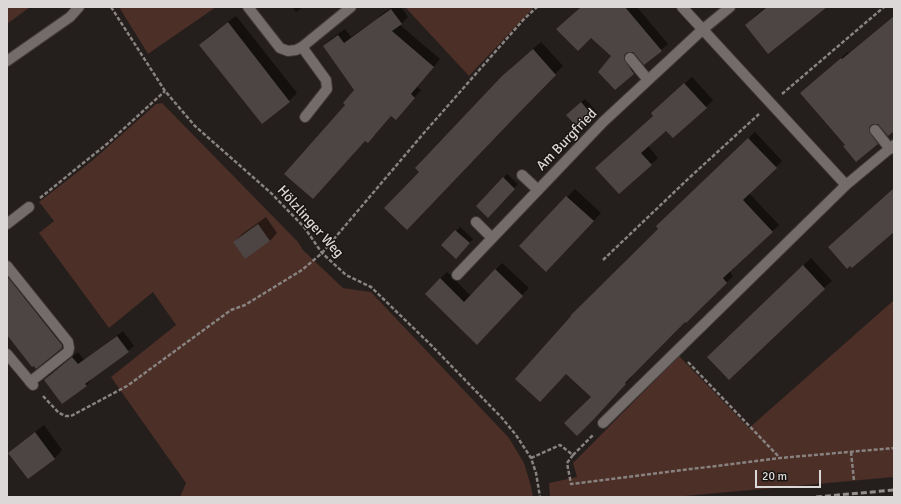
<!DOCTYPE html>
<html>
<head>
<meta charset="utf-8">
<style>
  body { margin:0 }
  #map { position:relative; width:901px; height:504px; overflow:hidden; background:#241e1c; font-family:Signika,sans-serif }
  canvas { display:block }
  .frame { position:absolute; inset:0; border:8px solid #dcd8d7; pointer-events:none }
  .scale { position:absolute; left:755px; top:470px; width:66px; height:18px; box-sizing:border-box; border:2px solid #dcd8d7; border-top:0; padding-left:5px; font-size:12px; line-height:14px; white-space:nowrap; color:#dcd8d7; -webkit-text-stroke:3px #1a1513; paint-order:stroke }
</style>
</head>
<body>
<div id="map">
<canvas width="901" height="504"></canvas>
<div class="frame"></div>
<div class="scale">20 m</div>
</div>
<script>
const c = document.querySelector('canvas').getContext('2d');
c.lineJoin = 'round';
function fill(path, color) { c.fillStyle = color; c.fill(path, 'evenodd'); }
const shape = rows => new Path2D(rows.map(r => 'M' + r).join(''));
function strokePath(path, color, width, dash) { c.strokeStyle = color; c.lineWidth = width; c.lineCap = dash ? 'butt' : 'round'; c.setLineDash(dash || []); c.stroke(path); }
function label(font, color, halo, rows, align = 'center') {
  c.font = font + ' Signika,sans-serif'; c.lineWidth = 3; c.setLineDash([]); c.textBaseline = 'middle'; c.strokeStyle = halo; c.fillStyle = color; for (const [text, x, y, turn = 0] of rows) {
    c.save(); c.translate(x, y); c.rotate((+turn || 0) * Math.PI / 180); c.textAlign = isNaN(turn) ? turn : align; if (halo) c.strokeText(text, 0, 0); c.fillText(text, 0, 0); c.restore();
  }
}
fill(shape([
  [7,7,30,7,7,24],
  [119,7,216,7,148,54],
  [405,7,534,7,469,76],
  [162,103,298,242,303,250,343,288,371,292,509,438,524,463,531,486,533,497,180,497,186,483,111,377,176,325,153,292,109,328,39,233,54,221,39,202,93,160,156,104],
  [894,300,894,477,674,497,550,497,549,483,577,477,573,463,679,356,749,428]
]), '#4c2f26');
fill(shape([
  [292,7,303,7,296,12],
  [392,7,401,7,408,17,400,25,440,59,417,87,421,90,402,112,391,116,375,135,346,105,355,90,324,46,331,39,345,29,351,37,378,18,382,14],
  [581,7,637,7,668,44,661,50,630,51,630,53,640,66,615,88,613,56],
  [766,7,826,7,746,25,754,17],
  [236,16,297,93,289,101,262,123,200,45,208,37],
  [894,16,894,131,878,123,875,123,875,124,884,137,877,144,847,145,808,87,848,52,849,53],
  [541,42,563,66,519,110,421,172,511,68],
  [692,77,713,100,706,107,666,130,648,146,658,158,619,193,659,106],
  [585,99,597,112,580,128,571,111],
  [755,132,782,161,749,193,779,225,729,271,733,276,686,322,685,320,631,376,632,377,600,412,593,397,659,229,657,226],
  [507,174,518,184,488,216,477,206],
  [575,189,601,213,553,263,520,246],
  [266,217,277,233,270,241,234,242,242,234],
  [460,227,473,239,456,257,443,245],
  [811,258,832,281,824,288,716,349],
  [7,260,69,337,69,340,62,348,7,334],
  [502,263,529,288,483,337,440,279,447,272,471,296],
  [123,331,134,346,128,351,91,379,91,380,86,386,45,380,50,374,78,352,84,360],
  [44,425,62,450,55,458,28,478,10,453,17,446]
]), '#0007');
fill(shape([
  [581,7,625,7,662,51,644,65,633,52,629,52,626,53,624,56,624,59,634,74,615,90,598,72,611,56,591,38,578,51,556,29],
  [767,7,827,7,768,54,745,25],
  [391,9,402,24,392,31,434,67,411,94,415,98,396,120,391,116,368,143,365,141,313,199,284,174,345,105,343,103,354,90,323,46,338,35,344,43,374,21],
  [894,16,894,131,888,136,878,124,874,124,871,125,869,128,869,131,878,144,856,162,843,146,845,145,800,93,841,58,842,59],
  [228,22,290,102,262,124,199,45],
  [533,49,556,75,513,119,407,230,384,208,419,172,415,168,502,76],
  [684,83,707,108,673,138,666,131,641,153,652,165,619,194,595,168,653,116,651,113],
  [581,102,594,117,580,130,566,115],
  [748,138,777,168,743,200,773,232,723,278,727,283,686,323,685,322,625,383,626,384,594,419,577,436,564,423,591,397,566,374,540,402,515,379,571,316,571,315,658,229,656,226],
  [503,177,515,189,488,218,476,206],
  [894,188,894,232,852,268,850,266,847,269,828,247],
  [566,196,594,221,546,272,519,246],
  [258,224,270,241,245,259,233,242],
  [455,230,470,243,456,259,441,245],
  [803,265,825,289,729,380,707,357],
  [495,269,523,296,477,345,425,294,440,278,464,302],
  [7,276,62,345,62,348,36,369,34,366,32,367,7,335],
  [117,336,129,352,85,384,87,386,62,404,44,380,72,357,78,364],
  [35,432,55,459,28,479,8,453]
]), '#4c4543');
const service = shape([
  [302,47,326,80,327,89,305,117],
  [630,58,648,80],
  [7,61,70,17,79,7],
  [875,130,890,149],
  [522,175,538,190],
  [476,222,492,238],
  [7,266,68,342,69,348,68,352,30,382]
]);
const minor = shape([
  [248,7,280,48,288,51,296,50,302,47,351,7],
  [682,7,846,185],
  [7,224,29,207],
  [457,275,603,122,702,30,730,7],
  [7,354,33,385],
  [603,423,846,185,894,145]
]);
strokePath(service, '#3f3a39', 12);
strokePath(minor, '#3f3a39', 12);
strokePath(shape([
  [111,7,165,91,195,126,271,193,304,227,322,253,346,275,371,287,432,346,502,418,516,435,531,458,536,473,540,497],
  [782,94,884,7],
  [40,198,108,143,165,91],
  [603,260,689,178,759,114],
  [688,362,780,458],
  [43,396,59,413,66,416,71,416,127,386,231,310,245,305,302,270,322,253,423,134,524,19,537,7],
  [851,452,854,481],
  [573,455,567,463,571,484,780,458,894,448],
  [531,458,560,445,573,455,594,434]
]), '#888381', 2.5, [4, 2]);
strokePath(service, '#746c6a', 10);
strokePath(minor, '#746c6a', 10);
strokePath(shape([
  [816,497,894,490]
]), '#948f8e', 3, [6, 3]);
label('14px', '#dcd8d7', '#1a1513', [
  ["Am Burgfried",567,140,-46],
  ["Hölzlinger Weg",310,222,48]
]);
</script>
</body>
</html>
